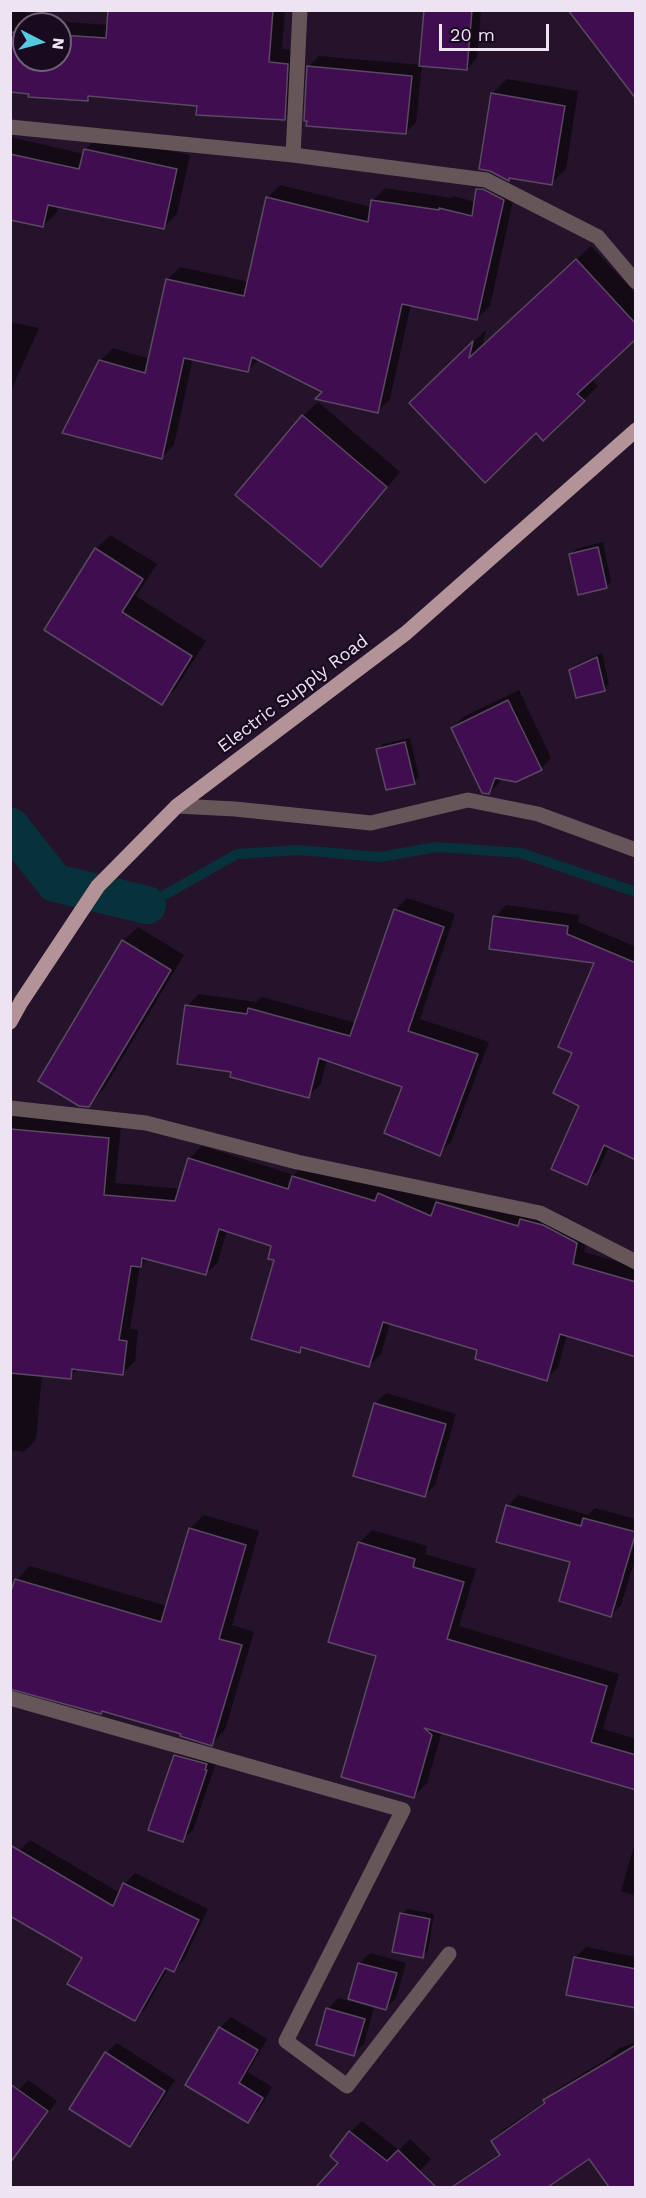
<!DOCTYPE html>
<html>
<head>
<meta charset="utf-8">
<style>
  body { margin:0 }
  #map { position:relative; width:646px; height:2198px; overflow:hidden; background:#24132a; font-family:"Work Sans",sans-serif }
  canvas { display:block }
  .frame { position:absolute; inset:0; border:12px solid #eee3f2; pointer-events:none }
  .north { position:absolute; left:12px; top:12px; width:60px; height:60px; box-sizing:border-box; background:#1a0a20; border:2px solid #6f6174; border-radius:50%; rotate:96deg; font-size:16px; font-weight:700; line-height:24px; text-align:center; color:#eee3f2 }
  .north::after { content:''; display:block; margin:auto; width:21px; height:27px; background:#57c9e1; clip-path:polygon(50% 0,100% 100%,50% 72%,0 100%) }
  .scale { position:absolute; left:439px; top:24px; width:110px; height:27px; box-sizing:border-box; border:3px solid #eee3f2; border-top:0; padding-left:8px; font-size:18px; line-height:21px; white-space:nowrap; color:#eee3f2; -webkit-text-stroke:4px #1a0a20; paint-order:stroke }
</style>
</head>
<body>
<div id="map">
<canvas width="646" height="2198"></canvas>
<div class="frame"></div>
<div class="north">N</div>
<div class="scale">20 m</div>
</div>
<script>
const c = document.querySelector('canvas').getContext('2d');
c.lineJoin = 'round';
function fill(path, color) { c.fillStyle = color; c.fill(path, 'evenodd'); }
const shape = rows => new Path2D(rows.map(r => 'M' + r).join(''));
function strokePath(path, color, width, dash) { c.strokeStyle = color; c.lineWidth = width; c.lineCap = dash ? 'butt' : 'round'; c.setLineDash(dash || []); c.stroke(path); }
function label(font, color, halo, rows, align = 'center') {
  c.font = font + ' "Work Sans",sans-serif'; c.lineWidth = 4.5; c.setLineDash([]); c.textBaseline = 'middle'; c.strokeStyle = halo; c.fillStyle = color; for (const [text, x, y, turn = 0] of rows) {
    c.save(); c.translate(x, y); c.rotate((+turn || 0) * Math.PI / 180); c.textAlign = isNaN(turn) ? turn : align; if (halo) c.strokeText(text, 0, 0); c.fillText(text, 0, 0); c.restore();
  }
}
fill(shape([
  [110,10,285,10,282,49,301,51,298,105,284,118,198,105,92,95,88,99,10,91,10,11,38,14,37,20,108,25],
  [24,24,60,24,60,60,24,60],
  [425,10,481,10,477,58,467,69,422,65,416,122,406,133,308,120,309,66,319,56,421,65],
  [507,79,578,91,566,169,551,184,510,177,508,179,492,94],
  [99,135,190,155,177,214,163,228,58,205,57,212,43,226,10,218,10,137,84,154,85,150],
  [490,176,516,187,490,306,477,319,411,304,390,399,377,412,324,391,259,359,248,370,193,358,174,445,161,458,65,432,101,360,113,348,150,359,167,280,180,267,249,282,267,198,280,185,371,207,372,201,385,188,452,198,453,196,475,202,477,189],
  [591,246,636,294,636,337,591,379,598,386,584,400,536,431,425,388,486,330,482,347],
  [10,322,39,328,10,393],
  [318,402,400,472,335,551,321,565,303,416],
  [110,535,157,564,136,596,206,641,176,688,161,703,46,629,96,549],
  [603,542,611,582,606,587,571,554,576,549],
  [602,653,609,684,604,690,571,671,576,665],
  [519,690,551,758,541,769,501,777,500,782,489,793,452,728,463,717],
  [410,738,419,777,414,782,378,750,383,744],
  [407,898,455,914,420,1019,489,1042,451,1142,439,1154,404,1086,327,1059,321,1084,308,1096,233,1070,187,1006,199,994,256,1002,262,997,356,1023,395,910],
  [506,905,579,915,578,922,636,947,636,1159,609,1146,598,1171,586,1183,574,1053,596,962,495,917],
  [138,927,184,955,103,1090,88,1105,123,941],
  [15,1116,121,1126,115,1183,180,1189,190,1158,202,1146,294,1175,305,1164,392,1182,438,1202,449,1191,589,1231,584,1252,636,1267,636,1355,567,1335,558,1367,546,1379,479,1349,390,1323,381,1354,369,1366,304,1347,299,1352,273,1245,227,1230,218,1262,206,1274,148,1258,140,1266,130,1329,138,1330,135,1361,123,1373,79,1368,70,1377,42,1375,36,1439,24,1452,10,1450,10,1121],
  [386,1393,456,1414,435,1485,425,1495,375,1404],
  [518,1495,588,1515,595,1508,636,1519,636,1556,621,1605,611,1615,572,1561,508,1506],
  [204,1515,259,1531,232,1625,254,1632,225,1730,212,1744,183,1733,16,1580,30,1566,167,1606,190,1528],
  [372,1530,427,1546,425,1554,476,1569,459,1626,619,1674,603,1729,636,1739,636,1788,442,1731,427,1783,414,1796,378,1655,359,1543],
  [186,1745,217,1760,193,1830,182,1840,175,1756],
  [636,1839,636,1896,621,1891],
  [30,1840,120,1893,125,1884,135,1873,208,1909,184,1960,173,1970,168,1968,145,2009,134,2019,84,1958,19,1851],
  [407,1909,434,1914,428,1951,422,1956,401,1914],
  [586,1947,636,1957,636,2007,575,1958],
  [370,1953,406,1963,396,1998,386,2008,350,1998,360,1963],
  [338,1998,374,2008,364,2044,354,2054,328,2009],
  [231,2017,267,2039,248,2072,272,2087,258,2111,248,2121,187,2085,220,2028],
  [636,2042,636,2188,610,2188,589,2157,545,2188,452,2188,501,2153,492,2141,503,2130,546,2101,556,2090,610,2057,618,2049],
  [117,2043,175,2080,140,2135,130,2145,106,2053],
  [28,2080,57,2101,10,2163,10,2100],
  [362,2121,399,2150,410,2139,431,2159,403,2188,318,2188,341,2163,350,2132]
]), '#0007');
strokePath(shape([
  [147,905,237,854,299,850,380,857,437,847,521,853,636,892]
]), '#07323c', 10);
strokePath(shape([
  [10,826,55,883,147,905]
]), '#07323c', 38);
const building = shape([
  [108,10,273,10,269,62,288,64,285,120,196,115,197,106,88,96,88,101,28,97,29,94,10,92,10,32,24,33,24,60,60,60,60,35,106,38,108,10],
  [424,10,472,10,467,70,419,66,424,10],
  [568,10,636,10,636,99,568,10],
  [307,66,412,76,406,134,306,126,307,121,304,121,307,66],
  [491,93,565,106,552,185,509,178,509,181,490,171,479,169,491,93],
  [84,149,177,169,164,229,48,205,43,227,10,220,10,154,79,169,84,149],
  [476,189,483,189,504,200,477,320,402,304,378,413,315,399,322,392,252,357,248,372,184,358,162,459,62,433,99,360,145,373,166,279,244,296,266,197,368,222,371,200,439,210,439,208,472,216,476,189],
  [576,259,636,324,636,339,577,394,585,401,543,441,536,433,485,483,409,403,473,341,469,358,576,259],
  [302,415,387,487,321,567,235,495,302,415],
  [598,547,607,588,578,595,569,554,598,547],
  [95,548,143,579,122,612,192,656,162,705,44,630,95,548],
  [597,657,605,691,576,698,569,670,597,657],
  [508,700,542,770,516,782,495,778,489,794,482,793,451,728,508,700],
  [405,742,415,784,386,790,376,749,405,742],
  [394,909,444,927,408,1031,478,1054,440,1156,384,1133,402,1087,319,1058,309,1098,230,1077,231,1072,177,1064,185,1005,247,1014,248,1008,350,1036,394,909],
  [493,916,568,926,567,934,636,963,636,1160,604,1145,587,1185,551,1169,579,1106,553,1093,572,1053,558,1047,594,963,489,949,493,916],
  [122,940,171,970,89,1107,79,1106,38,1081,122,940],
  [10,1129,109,1138,104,1195,175,1201,188,1158,288,1189,292,1176,375,1201,378,1193,431,1216,436,1202,518,1226,520,1219,543,1225,577,1243,573,1264,636,1282,636,1357,560,1334,547,1381,475,1359,477,1350,383,1322,369,1367,301,1347,300,1353,251,1339,274,1260,268,1259,271,1246,219,1229,206,1275,142,1258,141,1267,131,1266,119,1340,127,1341,123,1375,72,1369,71,1379,10,1373,10,1129],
  [374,1403,446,1424,425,1497,353,1476,374,1403],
  [506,1505,581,1526,583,1518,636,1532,611,1617,559,1601,570,1562,496,1542,506,1505],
  [189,1528,246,1545,219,1639,242,1645,212,1746,180,1736,181,1734,102,1711,101,1714,10,1689,10,1594,15,1579,161,1622,189,1528],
  [358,1542,415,1559,413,1567,464,1582,447,1639,607,1686,591,1742,636,1755,636,1790,424,1728,432,1735,414,1798,341,1777,376,1656,328,1642,358,1542],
  [174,1755,207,1764,205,1770,207,1770,183,1842,148,1830,174,1755],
  [10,1845,113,1906,123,1883,199,1920,174,1972,165,1968,135,2021,67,1984,82,1958,10,1916,10,1845],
  [400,1913,430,1919,423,1958,392,1952,400,1913],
  [574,1957,636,1969,636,2008,566,1995,574,1957],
  [358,1963,397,1973,386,2010,348,1999,358,1963],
  [326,2008,365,2019,354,2056,316,2045,326,2008],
  [219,2027,258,2050,239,2083,263,2098,248,2123,185,2085,219,2027],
  [636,2045,636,2187,609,2187,589,2159,548,2187,452,2187,500,2155,491,2141,545,2103,543,2100,636,2045],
  [105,2052,165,2091,130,2147,69,2109,105,2052],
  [10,2084,48,2111,10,2163,10,2084],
  [349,2131,387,2161,398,2150,436,2187,316,2187,338,2163,330,2156,349,2131]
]);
fill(building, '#410d51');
strokePath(building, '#5b4862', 1.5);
strokePath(shape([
  [10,127,293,155,486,180,598,237,636,282],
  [293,155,300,10],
  [177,806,235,809,371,823,468,800,538,814,636,850],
  [10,1108,146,1123,297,1162,540,1213,636,1262],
  [10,1698,403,1810,286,2041,347,2086,449,1954]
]), '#665659', 15);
strokePath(shape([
  [10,1022,21,1002,98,886,177,806,406,633,636,430]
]), '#b39298', 15);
label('18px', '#eee3f2', '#1a0a20', [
  ["Electric Supply Road",293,694,-37]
]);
</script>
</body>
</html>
